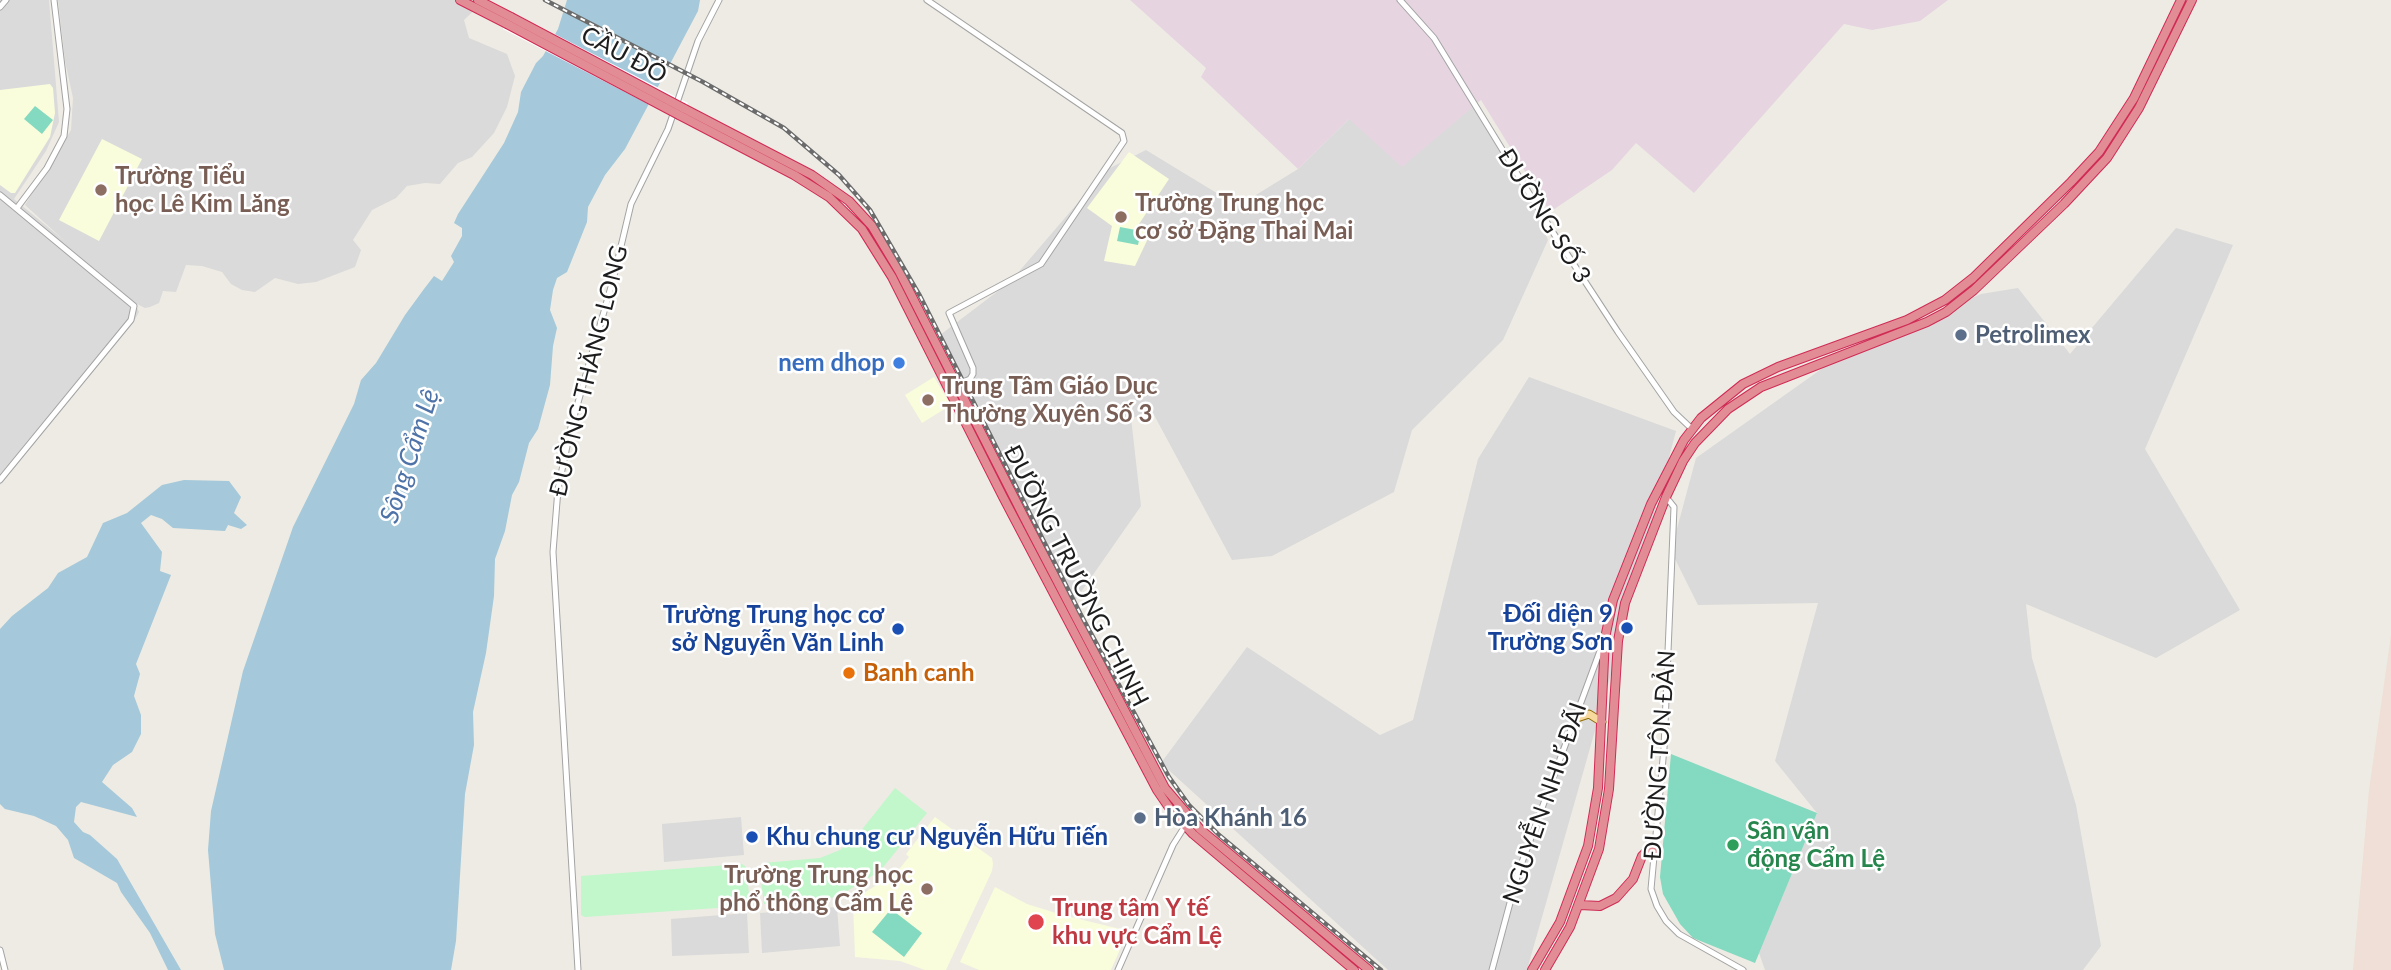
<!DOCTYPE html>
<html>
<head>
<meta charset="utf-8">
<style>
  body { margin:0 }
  canvas { display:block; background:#edebe3 }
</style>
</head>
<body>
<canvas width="2391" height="970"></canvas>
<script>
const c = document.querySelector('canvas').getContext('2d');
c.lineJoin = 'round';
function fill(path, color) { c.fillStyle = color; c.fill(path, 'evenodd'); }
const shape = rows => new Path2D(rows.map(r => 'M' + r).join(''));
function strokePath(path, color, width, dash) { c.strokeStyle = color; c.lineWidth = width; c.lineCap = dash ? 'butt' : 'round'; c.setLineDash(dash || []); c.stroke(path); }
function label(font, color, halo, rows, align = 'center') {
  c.font = font + ' Lato,sans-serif'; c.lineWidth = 5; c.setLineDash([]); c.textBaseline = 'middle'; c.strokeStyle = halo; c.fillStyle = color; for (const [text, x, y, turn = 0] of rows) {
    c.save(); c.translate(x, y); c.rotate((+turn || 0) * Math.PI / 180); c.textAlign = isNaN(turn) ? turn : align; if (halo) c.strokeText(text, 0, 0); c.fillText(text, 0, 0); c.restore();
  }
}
fill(shape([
  [0,0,49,0,59,122,46,151,14,199,66,242,25,205,71,130,73,98,65,61,58,0,485,0,464,20,469,38,507,54,515,76,507,107,494,133,472,157,458,163,440,184,425,183,407,186,396,198,372,210,353,240,361,250,355,267,316,282,298,284,275,278,255,292,242,290,231,284,222,272,202,266,186,265,176,292,163,291,159,303,150,307,145,308,135,303,139,312,133,323,0,485],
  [1474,103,1528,192,1548,240,1503,340,1412,430,1394,492,1272,556,1232,560,1153,413,1131,418,1141,506,1074,602,940,335,1010,282,1106,170,1146,150,1238,206,1298,169,1349,119],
  [2176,228,2233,245,2145,449,2240,610,2156,658,2026,604,2032,658,2076,805,2101,946,2083,970,1765,970,1759,953,1817,813,1775,761,1818,603,1698,605,1671,551,1696,458,1837,358,1981,294,2018,288,2070,354],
  [1529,377,1676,431,1621,639,1527,970,1388,970,1161,763,1247,647,1380,735,1413,720,1478,459],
  [741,817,744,855,664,862,662,824],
  [837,907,840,946,762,953,760,913],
  [747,913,749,953,672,956,671,919]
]), '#dbdada');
fill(shape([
  [1130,0,1948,0,1920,21,1872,30,1844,24,1694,193,1636,143,1612,170,1550,212,1481,100,1402,167,1349,119,1298,169,1201,77,1206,68]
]), '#e6d5e1');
fill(shape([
  [50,84,53,88,55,113,50,137,15,193,11,193,0,185,0,90],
  [102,139,142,159,99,241,59,220],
  [1129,152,1169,179,1137,227,1152,230,1135,266,1104,261,1112,226,1087,208],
  [934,377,951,405,922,423,905,395],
  [935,817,992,858,993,864,992,871,946,970,925,970,900,961,855,957,853,902,856,898,880,883,888,883,909,857,906,854],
  [995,887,1027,904,1059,914,1128,931,1111,970,979,970,960,962]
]), '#fafddc');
fill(shape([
  [2391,635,2391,970,2353,970,2369,790]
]), '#efdfd6');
fill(shape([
  [895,788,927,813,880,871,842,894,831,898,801,904,764,904,760,873,763,863,820,858,840,850,856,837],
  [742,864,746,867,750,903,746,906,585,917,581,915,581,876]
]), '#c1f7ca');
fill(shape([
  [35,106,53,120,42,134,24,119],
  [1120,227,1141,231,1138,245,1117,241],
  [1671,754,1817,813,1755,963,1693,938,1680,924,1663,894,1660,877],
  [891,909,922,933,904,957,872,932]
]), '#84dac0');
fill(shape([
  [567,0,700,0,698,11,625,149,605,175,588,207,587,222,567,272,557,278,553,290,550,310,557,328,553,346,550,385,538,429,529,443,519,482,512,495,505,531,495,559,494,596,486,653,473,712,474,745,465,794,456,941,451,970,224,970,215,934,208,850,211,811,243,671,293,527,354,404,361,380,376,363,405,315,424,289,434,276,442,281,454,262,451,256,462,236,462,228,454,223,458,214,504,143,518,112,521,92,536,63,543,56,558,29],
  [184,480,229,481,241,497,234,513,247,525,241,529,228,525,225,531,173,528,162,519,151,515,141,523,162,552,160,571,171,575,136,664,140,674,134,696,141,715,141,734,132,752,113,765,102,782,132,808,137,817,81,802,76,807,74,822,83,832,90,835,117,859,181,970,168,970,150,933,121,892,117,883,74,858,68,840,56,826,34,816,5,809,0,804,0,629,12,616,48,588,58,573,87,557,103,523,127,513,162,485]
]), '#a5c9da');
fill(shape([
  [512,12,688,103,679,120,503,29]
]), '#fff');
const minor = shape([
  [927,0,1122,133,1124,141,1041,264,949,313,973,368,973,374,970,379,957,385],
  [1400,0,1434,38,1554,234,1618,332,1674,412,1692,429],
  [0,7,6,0],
  [0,195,134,306,131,320,0,480],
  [17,208,47,168,64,136,67,109,54,0],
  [1666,497,1674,507,1664,748,1651,889,1657,906,1666,921,1679,934,1743,970],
  [0,950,5,970],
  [578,970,553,552,558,489,571,427,613,280,631,204,668,129,698,41,719,0],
  [1118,970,1173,845,1185,826],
  [1492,970,1518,873,1604,640]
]);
const major = shape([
  [1574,719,1589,714,1602,722]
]);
const highway = shape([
  [460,0,507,24],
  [478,0,511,17],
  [683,108,812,175,849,201,872,226,899,271,1028,525,1165,788,1200,829,1369,970],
  [679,115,794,175,829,197,862,229,892,277,1003,497,1157,790,1170,809,1193,834,1354,970],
  [1580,905,1600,906,1616,898,1633,879,1642,856,1646,852,1654,850],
  [1532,970,1560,922,1588,846,1598,788,1605,638,1613,600,1651,504,1684,440,1701,418,1743,384,1778,367,1907,320,1945,300,1973,278,2071,182,2099,152,2134,98,2181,0],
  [1545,970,1570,927,1599,849,1609,789,1618,641,1625,603,1666,497,1683,461,1695,443,1728,409,1761,387,1927,322,1946,312,1974,290,2064,204,2107,158,2139,108,2192,0]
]);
strokePath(minor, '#a4a4a4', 7);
strokePath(major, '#8f6e06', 9);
strokePath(highway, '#d02b55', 10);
strokePath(minor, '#fff', 5);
strokePath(major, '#f7d99e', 7);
strokePath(highway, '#e28d95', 8);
const rail = shape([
  [545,0,703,82,784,128,839,175,870,210,920,296,1080,613,1169,777,1189,805,1219,835,1381,970]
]);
strokePath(rail, '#6b6b6b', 4.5);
strokePath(rail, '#fff', 2, [5]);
const highwayBridge = shape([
  [511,17,683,108],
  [507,24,679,115]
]);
strokePath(highwayBridge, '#d02b55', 10, []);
strokePath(highwayBridge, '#e28d95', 8);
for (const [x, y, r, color] of [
  [101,190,7,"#8d6e63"],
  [1121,217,7,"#8d6e63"],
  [1961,335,7,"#5c6f8a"],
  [899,363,7,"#3f7fe0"],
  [928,400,7,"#8d6e63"],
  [1627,628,7,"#1a4fb4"],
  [898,629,7,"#1a4fb4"],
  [849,673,7,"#e8710a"],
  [1140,818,7,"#5c6f8a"],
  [752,837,7,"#1a4fb4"],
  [1733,845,7,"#2e9e5b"],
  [927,889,7,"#8d6e63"],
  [1036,922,9,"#e0444e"]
]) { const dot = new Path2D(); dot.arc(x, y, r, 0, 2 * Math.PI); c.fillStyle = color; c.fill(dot); strokePath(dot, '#fff', 2.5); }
label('24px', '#1d1d1d', '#fff', [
  ["CẦU ĐỎ",624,55,28],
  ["ĐƯỜNG SỐ 3",1544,216,58],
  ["ĐƯỜNG THĂNG LONG",589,371,-76],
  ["ĐƯỜNG TRƯỜNG CHINH",1076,576,63],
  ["ĐƯỜNG TÔN ĐẢN",1660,755,-86],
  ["NGUYỄN NHƯ ĐÃI",1545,803,-71]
]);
label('bold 24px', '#785e54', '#fff', [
  ["Trường Tiểu",115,176],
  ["học Lê Kim Lăng",115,204],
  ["Trường Trung học",1135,203],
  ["cơ sở Đặng Thai Mai",1135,231],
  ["Trung Tâm Giáo Dục",942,386],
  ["Thường Xuyên Số 3",942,414],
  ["Trường Trung học",913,875,"right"],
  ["phổ thông Cẩm Lệ",913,903,"right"]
], 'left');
label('bold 24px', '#4e5e75', '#fff', [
  ["Petrolimex",1975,335],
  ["Hòa Khánh 16",1154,818]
], 'left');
label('bold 24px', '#366cbe', '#fff', [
  ["nem dhop",885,363]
], 'right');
label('bold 24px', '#164399', '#fff', [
  ["Đối diện 9",1613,614],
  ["Trường Sơn",1613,642],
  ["Trường Trung học cơ",884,615],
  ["sở Nguyễn Văn Linh",884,643],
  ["Khu chung cư Nguyễn Hữu Tiến",766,837,"left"]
], 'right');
label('bold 24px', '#c56008', '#fff', [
  ["Banh canh",863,673]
], 'left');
label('bold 24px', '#27864d', '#fff', [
  ["Sân vận",1747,831],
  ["động Cẩm Lệ",1747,859]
], 'left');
label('bold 24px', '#be3a42', '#fff', [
  ["Trung tâm Y tế",1052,908],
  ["khu vực Cẩm Lệ",1052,936]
], 'left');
label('italic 26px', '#4e73a8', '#fff', [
  ["Sông Cẩm Lệ",410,456,-72]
]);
</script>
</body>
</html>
